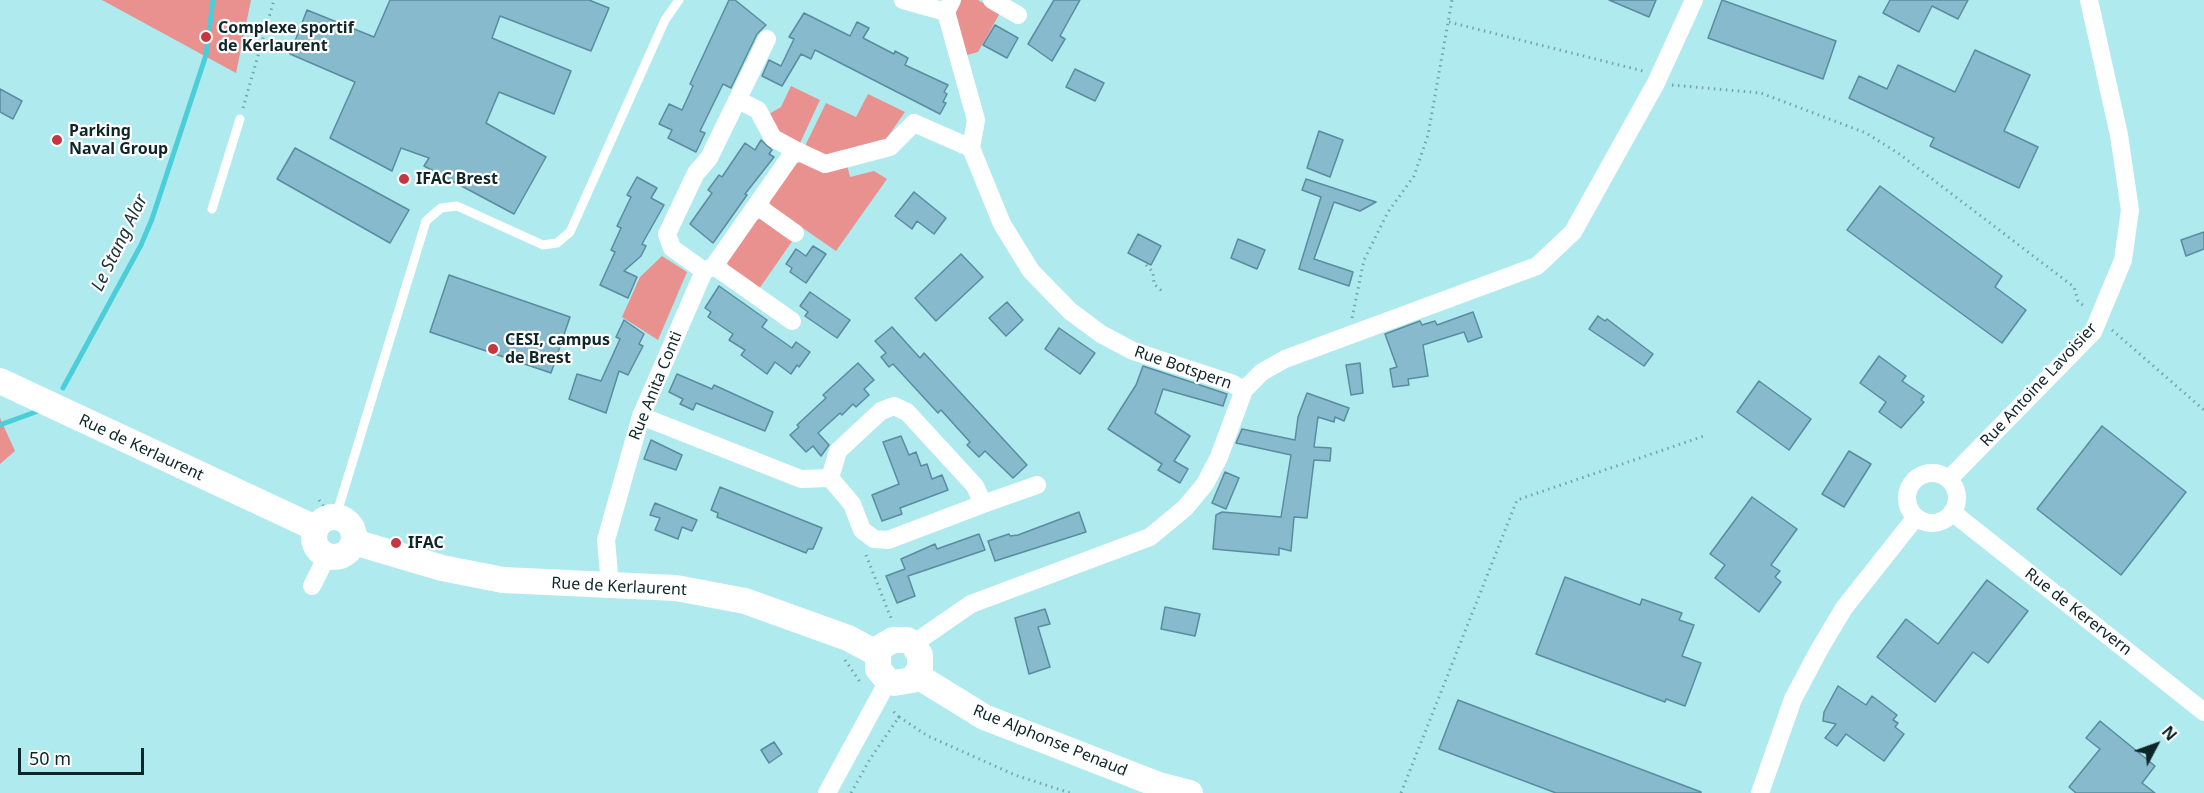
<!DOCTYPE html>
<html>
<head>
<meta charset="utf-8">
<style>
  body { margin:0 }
  #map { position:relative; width:2204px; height:793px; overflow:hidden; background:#afeaef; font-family:"Noto Sans",sans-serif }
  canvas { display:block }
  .north { position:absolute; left:2126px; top:715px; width:60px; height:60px; -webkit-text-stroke:4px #fff; paint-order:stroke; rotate:49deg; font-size:16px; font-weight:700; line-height:24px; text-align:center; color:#0f2628 }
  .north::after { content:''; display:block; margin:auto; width:21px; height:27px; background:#0f2628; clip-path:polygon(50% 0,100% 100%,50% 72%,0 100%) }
  .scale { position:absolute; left:18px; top:748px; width:126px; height:27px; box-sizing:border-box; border:3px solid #0f2628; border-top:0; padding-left:8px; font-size:18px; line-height:21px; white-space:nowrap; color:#0f2628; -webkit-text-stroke:4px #fff; paint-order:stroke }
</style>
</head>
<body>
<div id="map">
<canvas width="2204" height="793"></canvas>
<div class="north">N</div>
<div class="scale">50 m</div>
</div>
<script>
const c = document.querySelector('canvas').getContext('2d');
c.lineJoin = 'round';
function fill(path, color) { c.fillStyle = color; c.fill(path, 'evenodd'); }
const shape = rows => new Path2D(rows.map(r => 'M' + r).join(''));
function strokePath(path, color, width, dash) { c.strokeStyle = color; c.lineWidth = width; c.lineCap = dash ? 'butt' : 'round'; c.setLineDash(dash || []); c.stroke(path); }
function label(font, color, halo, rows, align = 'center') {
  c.font = font + ' "Noto Sans",sans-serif'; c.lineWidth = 4.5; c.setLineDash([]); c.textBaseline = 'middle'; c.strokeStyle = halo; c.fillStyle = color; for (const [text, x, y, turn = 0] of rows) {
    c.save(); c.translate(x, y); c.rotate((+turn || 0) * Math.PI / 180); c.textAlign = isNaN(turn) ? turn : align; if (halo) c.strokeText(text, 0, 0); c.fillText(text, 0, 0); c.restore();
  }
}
fill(shape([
  [102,0,251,0,236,73],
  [960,0,978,0,1000,13,978,52,967,55,955,10],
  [791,86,820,100,800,143,776,132,769,114,781,107],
  [868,94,905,112,886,139,825,155,805,146,826,103,856,117],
  [804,161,834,171,847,165,850,177,874,171,887,179,836,251,771,206,769,200,794,164],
  [762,218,793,240,759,289,728,268,727,261,756,220],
  [662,256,687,272,658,340,622,317,640,277],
  [0,418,15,451,0,464]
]), '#e8918e');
strokePath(shape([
  [63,388,141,245,152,219,206,55,213,0],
  [0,425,41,410]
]), '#4bced8', 5);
const building = shape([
  [390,0,589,0,609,8,591,51,500,16,492,38,571,71,554,114,499,92,486,123,546,157,514,214,424,166,429,158,401,148,392,171,330,138,355,82,290,54,307,10,374,37,390,0],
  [729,0,735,0,766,25,757,34,731,88,723,84,700,131,705,133,696,152,668,138,672,130,659,124,669,104,682,110,693,86,690,84,729,0],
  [1054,0,1080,0,1060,36,1065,39,1052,61,1028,44,1054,0],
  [1609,0,1656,0,1649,17,1609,0],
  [1722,0,1836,41,1823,79,1708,38,1722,0],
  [1890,0,1968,0,1958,19,1932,6,1919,32,1883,13,1890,0],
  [804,13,850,36,857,22,869,28,863,38,894,54,895,51,908,58,905,65,948,85,944,92,947,94,943,102,946,103,940,114,815,50,811,59,801,54,782,86,762,76,769,60,781,66,794,39,789,37,804,13],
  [995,25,1018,38,1007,58,983,45,995,25],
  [1975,50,2030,75,2004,131,2038,147,2019,188,1930,146,1934,138,1849,98,1859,76,1887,89,1898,65,1955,92,1975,50],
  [1075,69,1104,83,1095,101,1066,87,1075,69],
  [0,89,22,101,13,119,0,112,0,89],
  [1319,131,1343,140,1330,177,1307,168,1319,131],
  [761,140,772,150,769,154,774,157,745,194,747,195,713,243,690,224,712,193,708,190,719,175,722,177,745,143,755,150,761,140],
  [295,148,409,210,390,243,277,179,295,148],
  [637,177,657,188,651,198,664,205,642,244,646,246,641,256,624,271,637,277,628,298,600,285,615,252,611,250,621,228,617,226,631,197,627,195,637,177],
  [1306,179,1376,202,1360,211,1334,202,1314,259,1353,272,1349,286,1299,269,1321,197,1302,190,1306,179],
  [1880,186,2002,276,1995,287,2026,310,2002,343,1847,230,1880,186],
  [914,192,946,218,934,234,917,221,912,229,895,216,914,192],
  [2204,232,2204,249,2186,256,2181,240,2204,232],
  [1138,234,1161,246,1151,265,1128,253,1138,234],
  [1238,239,1265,250,1257,269,1231,258,1238,239],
  [813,246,826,254,806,283,790,272,792,268,786,264,796,249,806,256,813,246],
  [961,254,983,277,936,321,915,298,961,254],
  [449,275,570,317,551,373,430,332,449,275],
  [719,286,767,320,762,327,792,348,796,342,810,352,799,367,797,365,791,374,775,362,767,374,741,355,745,350,729,340,733,334,708,317,711,312,705,308,719,286],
  [810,292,850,320,837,338,805,316,808,312,800,306,810,292],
  [1007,302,1023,320,1006,336,989,318,1007,302],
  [1473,312,1482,337,1468,342,1464,332,1423,345,1428,376,1408,379,1409,385,1393,387,1390,369,1397,367,1385,334,1420,321,1422,325,1435,321,1437,325,1473,312],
  [1598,316,1605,321,1607,319,1653,354,1644,366,1589,329,1598,316],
  [624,320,644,334,639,344,643,346,628,375,619,371,606,413,569,399,577,374,601,381,620,339,616,337,624,320],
  [892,327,920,358,924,353,1027,465,1013,478,985,451,979,457,967,445,970,442,941,410,938,413,893,364,889,367,881,357,886,353,875,341,892,327],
  [1059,328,1095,353,1080,374,1045,349,1059,328],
  [1879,356,1906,376,1902,381,1924,396,1921,400,1924,402,1901,428,1879,412,1886,402,1860,383,1879,356],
  [858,363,874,380,864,389,869,395,856,407,853,404,842,415,840,413,818,433,829,445,821,456,813,446,806,452,790,435,799,427,797,425,826,398,823,395,858,363],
  [1360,363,1363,393,1351,395,1346,365,1360,363],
  [1143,366,1227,394,1223,406,1163,389,1155,413,1190,436,1174,461,1188,469,1180,483,1158,470,1162,464,1108,429,1136,385,1143,366],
  [677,374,712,389,714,385,773,412,765,431,696,403,693,410,680,404,683,399,669,392,677,374],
  [1759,381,1811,419,1789,450,1737,412,1759,381],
  [1307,393,1349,408,1344,421,1335,417,1334,422,1318,417,1314,447,1331,448,1330,461,1314,460,1307,518,1294,517,1291,551,1279,548,1279,555,1213,549,1216,515,1222,512,1281,517,1291,455,1236,443,1242,429,1295,440,1298,417,1307,393],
  [2102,426,2186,492,2121,575,2037,509,2102,426],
  [901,436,909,455,916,452,921,466,927,464,932,479,942,475,948,490,900,508,902,514,882,521,872,495,899,484,883,442,901,436],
  [651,440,682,455,676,470,644,459,651,440],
  [1849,451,1871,464,1844,507,1822,494,1849,451],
  [1225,472,1239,478,1226,509,1212,503,1225,472],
  [720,487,822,528,813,549,808,549,806,553,717,517,718,513,711,510,720,487],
  [1752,497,1797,529,1771,565,1780,571,1775,577,1781,582,1759,612,1715,578,1725,565,1710,554,1752,497],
  [655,503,697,520,692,531,682,527,678,539,655,530,660,518,650,515,655,503],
  [1079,512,1086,532,995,561,988,541,1009,534,1010,536,1018,535,1079,512],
  [979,534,985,550,908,576,915,596,897,603,886,576,905,569,901,559,935,544,937,549,979,534],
  [1565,577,1640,605,1642,599,1682,613,1679,620,1694,625,1682,656,1701,663,1685,706,1666,699,1665,702,1536,654,1565,577],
  [1987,580,2028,611,1988,663,1973,652,1935,702,1877,657,1906,619,1938,644,1987,580],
  [1165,607,1200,614,1195,636,1161,629,1165,607],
  [1045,609,1050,624,1038,627,1050,667,1029,674,1015,618,1045,609],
  [1838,686,1866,705,1872,696,1897,715,1893,720,1898,723,1895,727,1904,734,1884,761,1846,734,1837,746,1825,738,1836,724,1823,721,1824,712,1838,686],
  [1458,700,1701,792,1701,793,1556,793,1439,749,1458,700],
  [2100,721,2155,766,2142,783,2155,793,2076,793,2069,787,2100,749,2086,738,2100,721],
  [774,742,782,754,769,763,761,750,774,742]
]);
fill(building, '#87bacd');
strokePath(building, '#5a8c9e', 1.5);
strokePath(shape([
  [1449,22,1643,71],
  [1672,85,1761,93,1866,133,1898,153,2074,287,2078,301,2086,308],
  [243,108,274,0],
  [1146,265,1153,272,1154,284,1162,291],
  [1352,318,1364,260,1388,212,1414,176,1428,135,1452,0],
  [2112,330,2204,410],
  [319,500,326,510],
  [866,555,891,618,888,621],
  [845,660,860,682],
  [899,717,928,736,1015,775,1070,793],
  [851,793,870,759,899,717,892,710],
  [1401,793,1517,500,1707,435]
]), '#76a4a8', 3, [1.5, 4.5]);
strokePath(shape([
  [212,209,240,119],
  [336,516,426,221,441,208,457,206,543,245,557,243,570,232,665,20,679,0]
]), '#fff', 9);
strokePath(shape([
  [903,0,946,12],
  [952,0,946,12,976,120,971,148,1002,224,1031,271,1070,311,1101,334,1133,351,1231,383,1244,390],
  [992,0,1018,15],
  [738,100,758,110,773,138,795,150],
  [757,206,795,233],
  [714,266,792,321],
  [704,271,672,248,667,234,696,173,709,158,767,39],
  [641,416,801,479,830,478,852,504,862,530,874,539,888,540,983,504,975,486,907,412,894,406,881,411,838,451,830,478],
  '1907 498a25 25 0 1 1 50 0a25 25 0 1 1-50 0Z',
  [1949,479,2093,332,2123,260,2130,210,2119,135,2089,0],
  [983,504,1037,485],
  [1952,512,2204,712],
  [610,585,606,540,641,416,704,271,714,266,795,150,825,164,890,147,914,123,971,148],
  [312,586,327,556],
  [913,644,971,604,1150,537,1185,508,1205,484,1219,457,1244,390,1262,372,1285,359,1537,266,1573,232,1656,83,1694,0],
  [827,793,888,681,894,683],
  [1760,793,1793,699,1819,650,1844,608,1916,517]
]), '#fff', 18);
strokePath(shape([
  [0,381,315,528],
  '314 537a20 20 0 1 1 40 0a20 20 0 1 1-40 0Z',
  [354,542,442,568,503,580,676,588,745,601,848,638,878,654],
  [916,675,984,717,1159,785,1190,793],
  [888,681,878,669,878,654,881,647,893,640,907,640,913,644,920,655,920,669,912,680,894,683]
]), '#fff', 26);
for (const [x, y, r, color] of [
  [206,37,6,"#c6363e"],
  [57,140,6,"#c6363e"],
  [404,179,6,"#c6363e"],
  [493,349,6,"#c6363e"],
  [396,543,6,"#c6363e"]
]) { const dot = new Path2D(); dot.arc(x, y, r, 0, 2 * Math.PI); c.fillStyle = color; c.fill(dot); strokePath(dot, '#fff', 2); }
label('bold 16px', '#0f2628', '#fff', [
  ["Complexe sportif",218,28],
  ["de Kerlaurent",218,46],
  ["Parking",69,131],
  ["Naval Group",69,149],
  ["IFAC Brest",416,179],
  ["CESI, campus",505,340],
  ["de Brest",505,358],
  ["IFAC",408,543]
], 'left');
label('16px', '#0f2628', '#fff', [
  ["Rue Botspern",1183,368,19],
  ["Rue Antoine Lavoisier",2039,385,-47],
  ["Rue Anita Conti",656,386,-68],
  ["Rue de Kerlaurent",141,448,25],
  ["Rue de Kerlaurent",619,587,3],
  ["Rue de Kerervern",2078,612,38],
  ["Rue Alphonse Penaud",1050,741,22]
]);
label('italic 18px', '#1c3335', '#fff', [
  ["Le Stang Alar",120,243,-64]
]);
</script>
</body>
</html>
